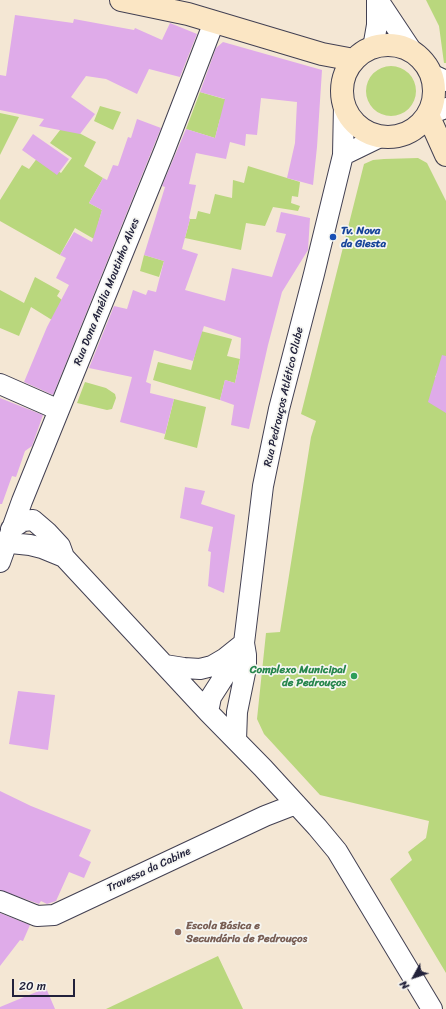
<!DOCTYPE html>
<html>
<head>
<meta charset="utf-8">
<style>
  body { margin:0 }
  #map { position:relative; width:446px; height:1009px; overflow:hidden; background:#f4e7d4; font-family:Sriracha,sans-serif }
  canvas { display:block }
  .north { position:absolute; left:394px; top:957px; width:40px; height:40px; -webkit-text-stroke:3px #f6f6f2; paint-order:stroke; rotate:230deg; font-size:11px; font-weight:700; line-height:16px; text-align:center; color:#22223b }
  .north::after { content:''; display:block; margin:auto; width:14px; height:18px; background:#22223b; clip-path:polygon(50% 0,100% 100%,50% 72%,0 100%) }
  .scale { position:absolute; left:12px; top:979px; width:63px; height:18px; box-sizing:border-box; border:2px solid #22223b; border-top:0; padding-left:5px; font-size:12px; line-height:14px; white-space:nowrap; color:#22223b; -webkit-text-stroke:3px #f6f6f2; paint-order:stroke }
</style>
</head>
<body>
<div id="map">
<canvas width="446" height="1009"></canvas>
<div class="north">N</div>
<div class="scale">20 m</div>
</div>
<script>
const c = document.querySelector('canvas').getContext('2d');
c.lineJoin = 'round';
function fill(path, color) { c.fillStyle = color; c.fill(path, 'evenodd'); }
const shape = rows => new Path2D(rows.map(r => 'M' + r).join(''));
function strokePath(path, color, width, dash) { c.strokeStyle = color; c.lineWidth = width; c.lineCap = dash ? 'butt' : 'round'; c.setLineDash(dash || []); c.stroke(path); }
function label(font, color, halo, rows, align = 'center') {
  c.font = font + ' Sriracha,sans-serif'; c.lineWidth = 3.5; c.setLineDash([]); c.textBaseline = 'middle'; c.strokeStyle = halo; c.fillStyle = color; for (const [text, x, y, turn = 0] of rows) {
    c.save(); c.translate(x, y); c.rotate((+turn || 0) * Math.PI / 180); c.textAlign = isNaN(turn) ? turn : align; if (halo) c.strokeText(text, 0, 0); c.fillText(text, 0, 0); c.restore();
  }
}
fill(shape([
  [426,0,446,0,446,63,444,63,439,26],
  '366 91a25 25 0 1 1 50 0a25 25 0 1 1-50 0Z',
  [200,92,224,99,236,99,220,119,215,138,186,129],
  [100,106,121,112,113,130,94,121],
  [0,113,19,117,0,155],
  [64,125,96,142,84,166,103,178,89,203,102,210,94,239,75,228,60,255,0,221,0,200,22,165,29,169,38,157,61,173,72,158,50,143],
  [418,158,427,163,446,201,446,356,435,377,446,382,446,973,390,879,412,860,408,852,426,838,429,821,320,795,264,734,257,719,266,633,280,632,311,437,316,421,301,414,364,164,373,160,384,159],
  [248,166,300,182,298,197,292,196,291,203,300,206,298,211,273,207,265,226,246,223,241,250,185,238,190,219,196,219,198,211,210,214,215,194,232,198,233,180,244,183],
  [144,255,164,261,159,277,140,271],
  [35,277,60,291,57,296,62,300,52,320,31,307,19,336,0,328,0,290,24,303],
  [193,329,232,339,227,356,240,359,235,383,225,380,220,400,153,380,158,362,191,370,196,350],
  [85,382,106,388,115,394,116,398,112,409,107,410,77,403],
  [174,399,206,407,197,448,164,439],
  [218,956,243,1009,106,1009]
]), '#b9d77d');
fill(shape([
  [15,15,73,23,74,19,134,30,135,28,162,40,170,23,197,34,180,77,149,69,137,94,106,79,86,76,71,97,95,114,80,134,39,126,44,119,0,110,0,75,6,76],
  [223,42,322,70,317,147,313,185,287,178,295,143,297,102,261,98,257,135,246,134,245,146,230,142,226,159,196,153,189,184,196,185,189,218,190,219,182,249,198,254,185,290,225,301,232,268,272,277,286,234,276,232,281,212,310,218,308,250,282,292,268,345,249,429,231,425,234,405,220,400,225,380,235,383,240,359,241,338,204,326,193,361,154,350,146,382,151,384,150,393,174,399,165,434,120,422,132,377,89,368,114,306,127,309,133,290,146,295,148,290,156,292,164,261,144,255,165,187,162,186,186,129,215,138,225,99,200,92,216,48],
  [137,119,161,128,53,395,24,382,47,327,69,285,56,278,66,258,60,255,74,232,92,242,102,210,89,203,103,178,107,180,113,165,118,166,128,137,131,138],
  [33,134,69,159,57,175,22,150],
  [442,355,446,356,446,413,428,402],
  [0,398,43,415,32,446,25,451,16,477,12,476,2,504,0,504],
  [185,487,205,491,201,504,235,515,224,593,208,586,211,552,208,551,213,527,180,518],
  [18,691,55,695,48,750,9,744],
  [0,791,31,806,91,830,79,856,91,862,84,878,69,872,56,901,47,904,41,901,39,904,0,890],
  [0,913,30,925,23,941,20,940,0,966],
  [46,988,55,1009,0,1009,0,1007]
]), '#dfabe9');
const street = shape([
  [378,0,412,51],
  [373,48,377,25,377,0],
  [431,74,446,81],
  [429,114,446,108],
  [343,155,380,137],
  [0,384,59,410],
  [11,529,23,521,33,520,47,532,60,546,64,557,208,712,263,768,317,827,337,851,432,1009],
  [0,542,30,545,42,548,64,557],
  [0,562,22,501,165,149,214,22],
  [165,665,184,668,200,669,212,666,224,659,244,643],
  [208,712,211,697,227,672,240,650],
  [236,740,237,712,246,668,246,655,244,643,263,486,279,409,314,274,343,155,344,105],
  [0,901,37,916,54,915,265,816,296,804]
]);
const secondary = shape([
  [121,0,188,14,322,54,354,60],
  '342 91a46 46 0 1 1 92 0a46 46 0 1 1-92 0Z',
  [428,115,446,155]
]);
strokePath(street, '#424052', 22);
strokePath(secondary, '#424052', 24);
strokePath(street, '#fff', 20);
strokePath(secondary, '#fbe6c4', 22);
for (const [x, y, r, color] of [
  [333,237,4,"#1a4fb4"],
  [354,676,4,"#2e9e5b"],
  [178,932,4,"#8d6e63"]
]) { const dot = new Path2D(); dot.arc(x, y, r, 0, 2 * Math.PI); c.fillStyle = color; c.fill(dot); strokePath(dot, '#f6f6f2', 1.5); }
label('bold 11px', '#164399', '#f6f6f2', [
  ["Tv. Nova",341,231],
  ["da Giesta",341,244]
], 'left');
label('11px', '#22223b', '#f6f6f2', [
  ["Rua Dona Amélia Moutinho Alves",107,292,-68],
  ["Rua Pedrouços Atlético Clube",284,397,-77],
  ["Travessa da Cabine",149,870,-25]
]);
label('bold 11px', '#27864d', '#f6f6f2', [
  ["Complexo Municipal",346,670],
  ["de Pedrouços",346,683]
], 'right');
label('bold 11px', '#785e54', '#f6f6f2', [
  ["Escola Básica e",186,926],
  ["Secundária de Pedrouços",186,939]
], 'left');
</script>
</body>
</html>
